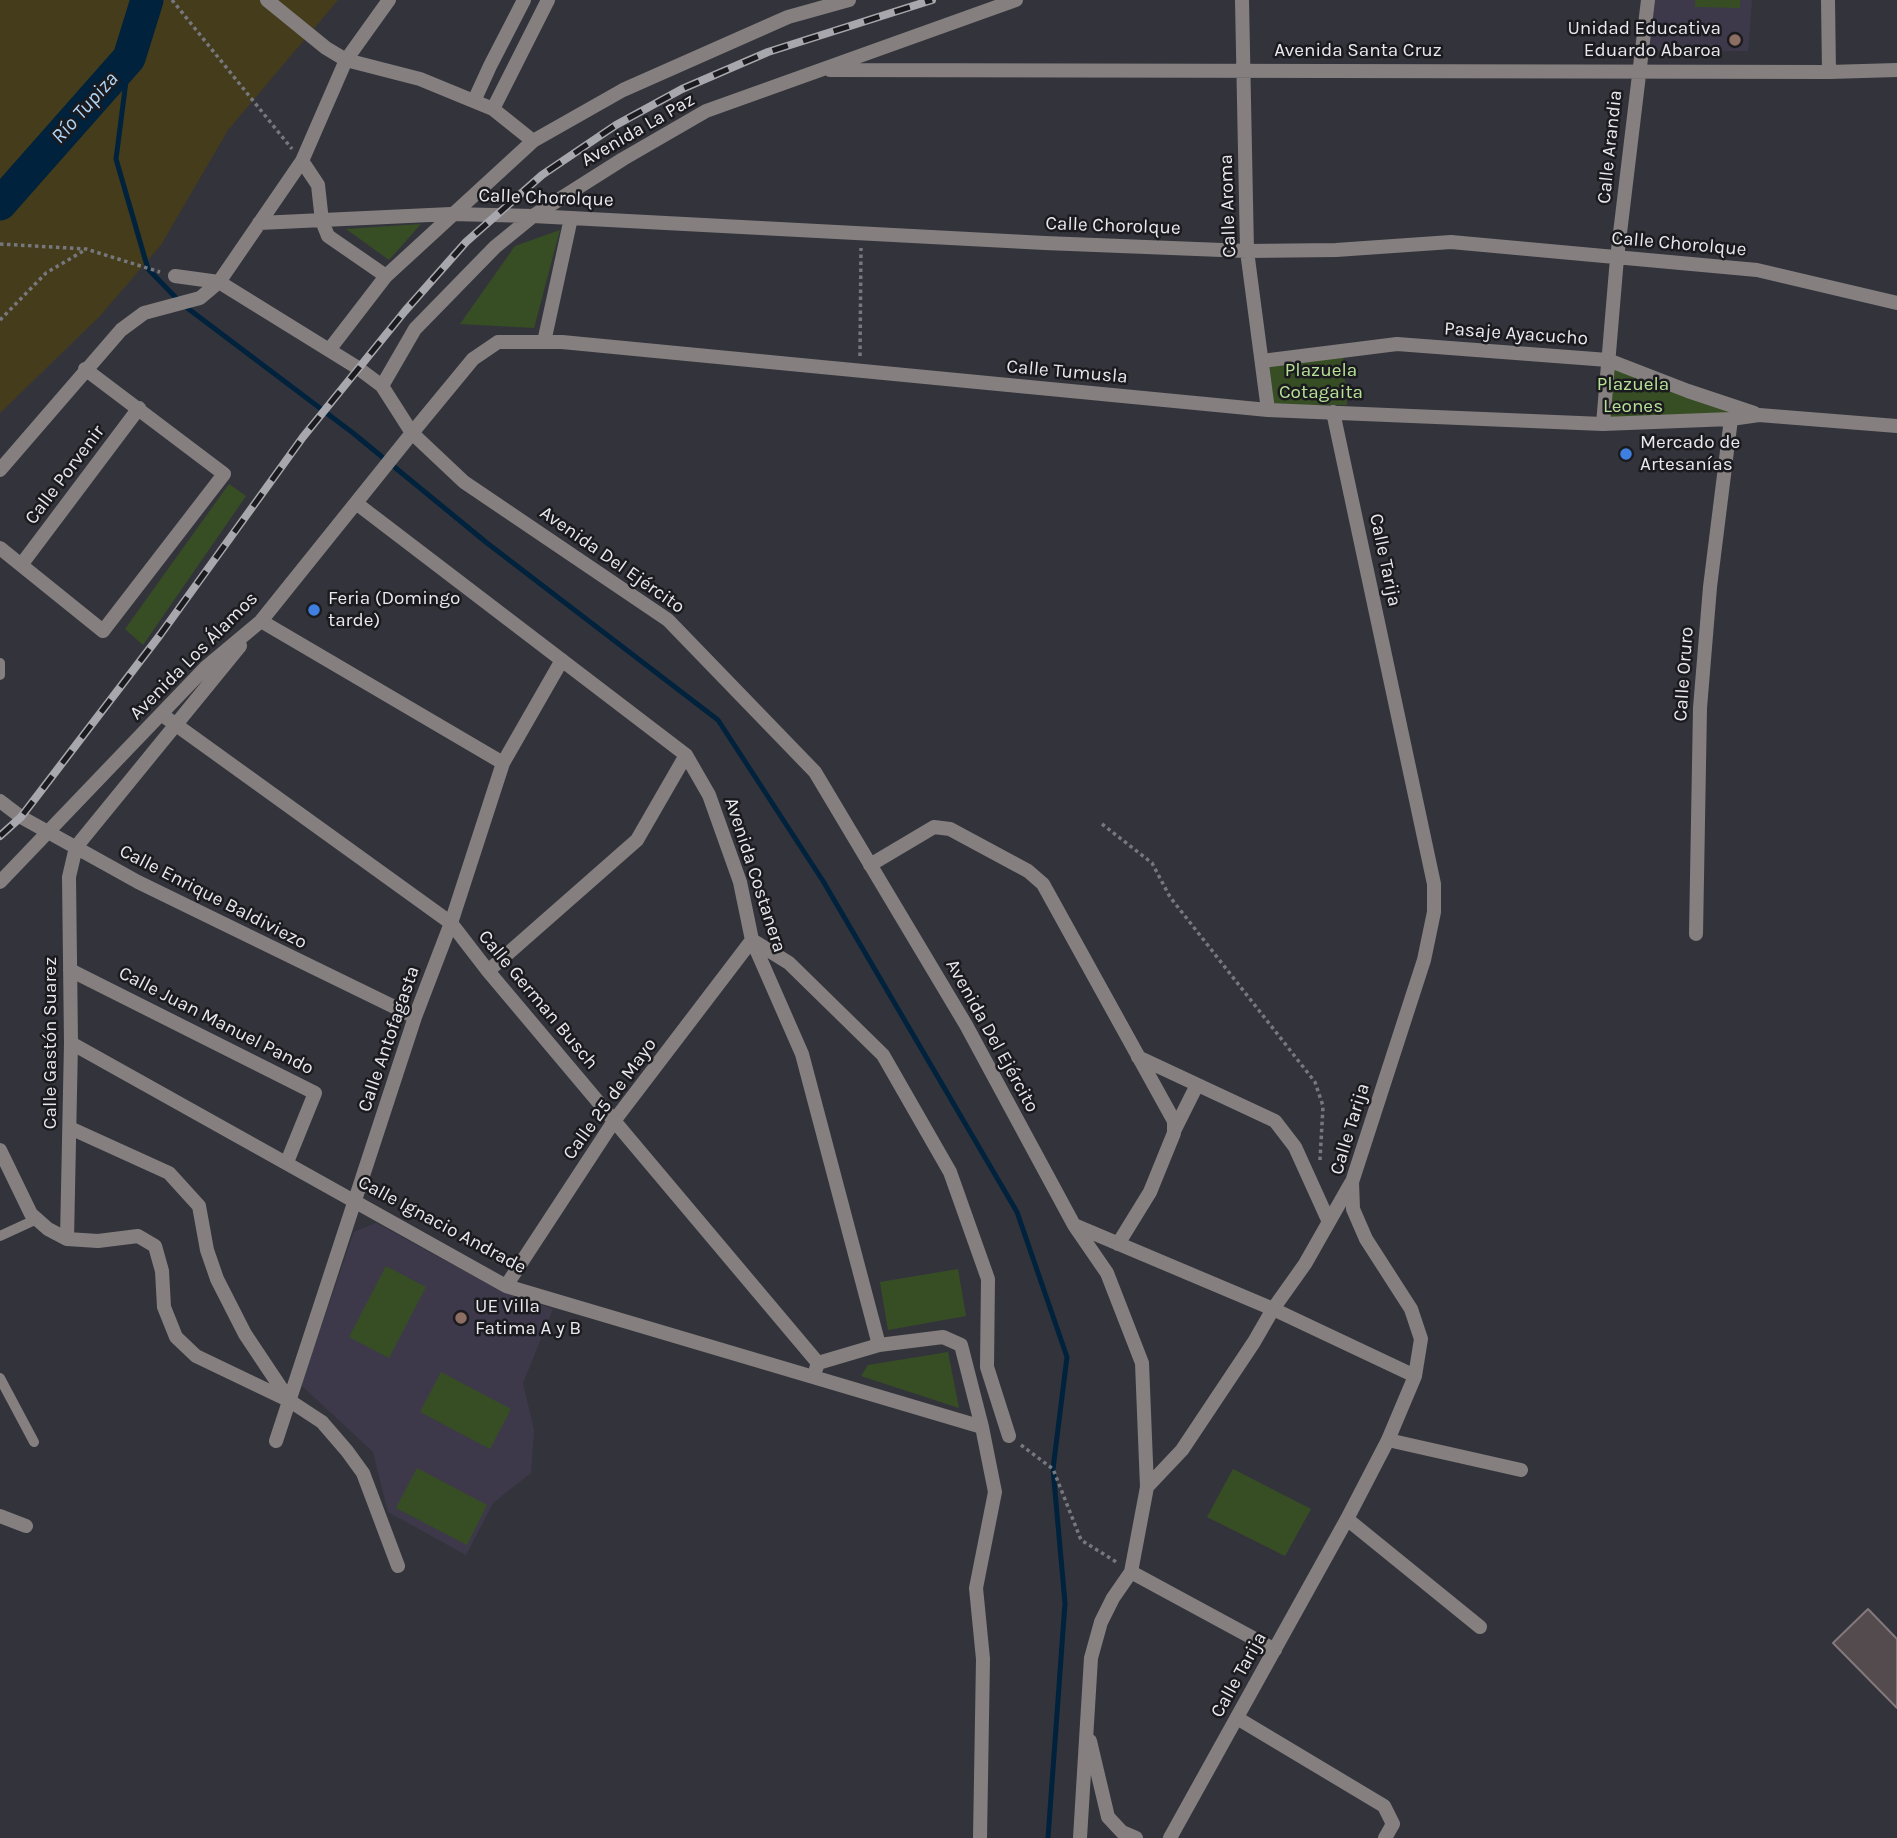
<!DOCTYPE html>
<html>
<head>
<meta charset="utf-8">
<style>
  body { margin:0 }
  canvas { display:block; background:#33333b }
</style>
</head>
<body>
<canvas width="1897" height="1838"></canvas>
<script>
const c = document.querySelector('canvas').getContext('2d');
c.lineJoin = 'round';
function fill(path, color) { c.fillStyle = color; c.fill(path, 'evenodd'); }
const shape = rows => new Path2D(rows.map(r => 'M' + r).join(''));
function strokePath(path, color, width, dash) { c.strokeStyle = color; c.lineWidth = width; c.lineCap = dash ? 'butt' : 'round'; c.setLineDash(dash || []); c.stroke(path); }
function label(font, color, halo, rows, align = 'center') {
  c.font = font + ' Karla,sans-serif'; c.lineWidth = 5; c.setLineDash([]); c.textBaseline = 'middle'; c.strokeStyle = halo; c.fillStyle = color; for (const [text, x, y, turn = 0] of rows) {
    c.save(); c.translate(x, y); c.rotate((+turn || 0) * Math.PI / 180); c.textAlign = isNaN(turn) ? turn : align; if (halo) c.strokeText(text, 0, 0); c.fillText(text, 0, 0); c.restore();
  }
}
fill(shape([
  [1654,0,1752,0,1748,51,1647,51],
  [376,1223,494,1287,553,1309,523,1383,534,1430,531,1473,493,1503,466,1555,388,1512,373,1452,301,1385,354,1232]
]), '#3d394a');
fill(shape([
  [1695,0,1740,0,1740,8,1695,7],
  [421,224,389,260,346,229],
  [560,230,534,328,460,324,515,246],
  [1343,355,1347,405,1273,405,1266,365],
  [1613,367,1742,414,1609,419],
  [229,484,246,496,143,645,125,629],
  [386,1266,426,1287,389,1358,349,1337],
  [958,1269,966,1316,888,1330,880,1282],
  [948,1352,959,1408,861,1376,868,1365],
  [441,1372,511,1409,490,1449,420,1412],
  [417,1468,487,1505,467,1545,396,1508],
  [1233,1469,1311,1509,1285,1556,1207,1517]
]), '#374e24');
fill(shape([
  [0,0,338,0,228,130,161,245,99,317,0,413]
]), '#443c1b');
strokePath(shape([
  [129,58,116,159,148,269,182,304,353,433,487,543,718,720,823,881,1017,1212,1067,1357,1053,1469,1065,1603,1048,1838]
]), '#01223c', 5);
strokePath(shape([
  [0,204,129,58,147,0]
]), '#01223c', 33);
const building = shape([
  [1868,1609,1897,1639,1897,1708,1833,1643,1868,1609]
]);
fill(building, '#544b4e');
strokePath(building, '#83797c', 2);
strokePath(shape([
  [172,0,292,149],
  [0,244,86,249,160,272],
  [0,320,46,273,85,250],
  [860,356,861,248],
  [1102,824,1152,863,1170,897,1315,1082,1323,1106,1320,1160],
  [1021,1445,1053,1469,1081,1540,1118,1563]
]), '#77777e', 3.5, [3.5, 3.5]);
strokePath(shape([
  [0,663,0,675],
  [0,1236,37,1219],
  [0,1378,34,1442]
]), '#85807f', 10);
strokePath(shape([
  [267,0,326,48,346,60,420,79,493,109,533,141],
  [1242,0,1247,251,1268,410],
  [1828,0,1829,72],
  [830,70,1829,72,1897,70],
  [474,101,490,66,524,0],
  [493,109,548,0],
  [302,161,318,185,322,221,328,236,386,276],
  [259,223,451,214,533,216,1045,243,1247,251,1336,250,1451,242,1757,270,1897,303],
  [175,276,219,282,358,368,382,386],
  [544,342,571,218],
  [329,350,386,276,533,141,623,90,788,17,849,0],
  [1262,361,1397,344,1608,360,1688,391,1754,413],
  [1603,424,1617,258,1648,0],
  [0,470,121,330,144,313,200,298,219,282,302,161,346,60,389,0],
  [356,503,686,755,709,795,740,882,752,940,802,1054,879,1345,818,1363],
  [0,548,103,631,224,474,85,369],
  [21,565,139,408],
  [261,621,503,763],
  [161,714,451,923,488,971,818,1363,816,1369],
  [0,801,21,817,138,882,415,1017],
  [870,865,934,827,950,829,1028,871,1043,884,1174,1121,1174,1133,1150,1192,1118,1244],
  [0,882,206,667,261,621,412,433,382,386,415,329,495,247,533,216,623,159,706,111,1016,0],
  [1696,934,1700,708,1710,587,1731,419],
  [70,970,315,1093,287,1162],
  [488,971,637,840,686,755],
  [71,1043,506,1286,982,1427],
  [1138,1057,1275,1121,1295,1147,1329,1222],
  [70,1128,169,1173,199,1206,207,1250,217,1279,245,1334,289,1400],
  [1174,1131,1197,1085],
  [0,1150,31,1214,48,1229,67,1239,98,1241,138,1236,155,1246,162,1271,164,1307,176,1337,196,1356,290,1401,322,1422,347,1451,363,1473,398,1566],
  [1074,1225,1273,1309,1415,1376],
  [67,1239,71,1043,69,877,76,847,240,646],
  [506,1286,614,1121,752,940,789,963,883,1055,950,1172,988,1279,987,1367,1009,1436],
  [879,1345,943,1337,961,1345,982,1427,995,1492,976,1588,983,1659,980,1838],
  [1388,1440,1521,1470],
  [276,1441,415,1017,451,923,503,763,562,660],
  [1147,1487,1182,1450,1254,1342,1273,1309,1305,1264,1351,1183],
  [0,1516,26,1526],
  [1347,1519,1480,1627],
  [1131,1572,1275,1650],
  [1237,1718,1384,1806,1393,1824,1385,1838],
  [1090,1741,1108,1817,1122,1832,1136,1838],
  [1080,1838,1091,1658,1101,1622,1113,1598,1131,1572,1147,1487,1142,1363,1107,1273,1074,1225,966,1025,815,772,668,620,464,482,412,433,473,359,498,342,562,342,1268,410,1603,424,1731,419,1759,415,1897,426],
  [1170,1838,1347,1519,1388,1440,1415,1376,1421,1339,1411,1309,1366,1239,1353,1209,1352,1182,1424,960,1434,912,1434,884,1333,412]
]), '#85807f', 14);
const rail = shape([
  [0,836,21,817,160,635,303,437,405,311,466,242,542,175,616,125,682,89,768,52,932,0]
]);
strokePath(rail, '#a7a7ad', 8);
strokePath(rail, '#1b1b1f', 5, [16]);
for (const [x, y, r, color] of [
  [1735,40,7,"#8d6e63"],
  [1626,454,7,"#3f7fe0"],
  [314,610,7,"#3f7fe0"],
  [461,1318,7,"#8d6e63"]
]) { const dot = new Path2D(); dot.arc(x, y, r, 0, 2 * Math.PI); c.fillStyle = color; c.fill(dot); strokePath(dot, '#1b1b1f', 2.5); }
label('19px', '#e8e8ed', '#1b1b1f', [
  ["Unidad Educativa",1721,29,"right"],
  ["Eduardo Abaroa",1721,51,"right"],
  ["Mercado de",1640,443],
  ["Artesanías",1640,465],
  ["Feria (Domingo",328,599],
  ["tarde)",328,621],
  ["UE Villa",475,1307],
  ["Fatima A y B",475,1329]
], 'left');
label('19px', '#e8e8ed', '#1b1b1f', [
  ["Avenida Santa Cruz",1358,51],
  ["Avenida La Paz",638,130,-30],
  ["Calle Arandia",1610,147,-84],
  ["Calle Chorolque",546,198,2],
  ["Calle Aroma",1228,206,-92],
  ["Calle Chorolque",1113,226,2],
  ["Calle Chorolque",1679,244,5],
  ["Pasaje Ayacucho",1516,334,4],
  ["Calle Tumusla",1067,372,5],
  ["Calle Porvenir",65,475,-53],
  ["Avenida Del Ejército",612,560,35],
  ["Calle Tarija",1385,560,78],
  ["Avenida Los Álamos",194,656,-45],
  ["Calle Oruro",1684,674,-86],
  ["Avenida Costanera",755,875,72],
  ["Calle Enrique Baldiviezo",213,897,27],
  ["Calle German Busch",538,1000,50],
  ["Calle Juan Manuel Pando",216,1021,27],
  ["Avenida Del Ejército",992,1036,61],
  ["Calle Antofagasta",389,1039,-71],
  ["Calle Gastón Suarez",51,1043,-90],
  ["Calle 25 de Mayo",610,1099,-54],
  ["Calle Tarija",1350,1129,-73],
  ["Calle Ignacio Andrade",442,1225,28],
  ["Calle Tarija",1239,1675,-61]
]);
label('19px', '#b7e197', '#1b1b1f', [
  ["Plazuela",1321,371],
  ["Cotagaita",1321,393],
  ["Plazuela",1633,385],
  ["Leones",1633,407]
]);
label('italic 21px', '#aed5f8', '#1b1b1f', [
  ["Río Tupiza",85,108,-48]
]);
</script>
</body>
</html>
